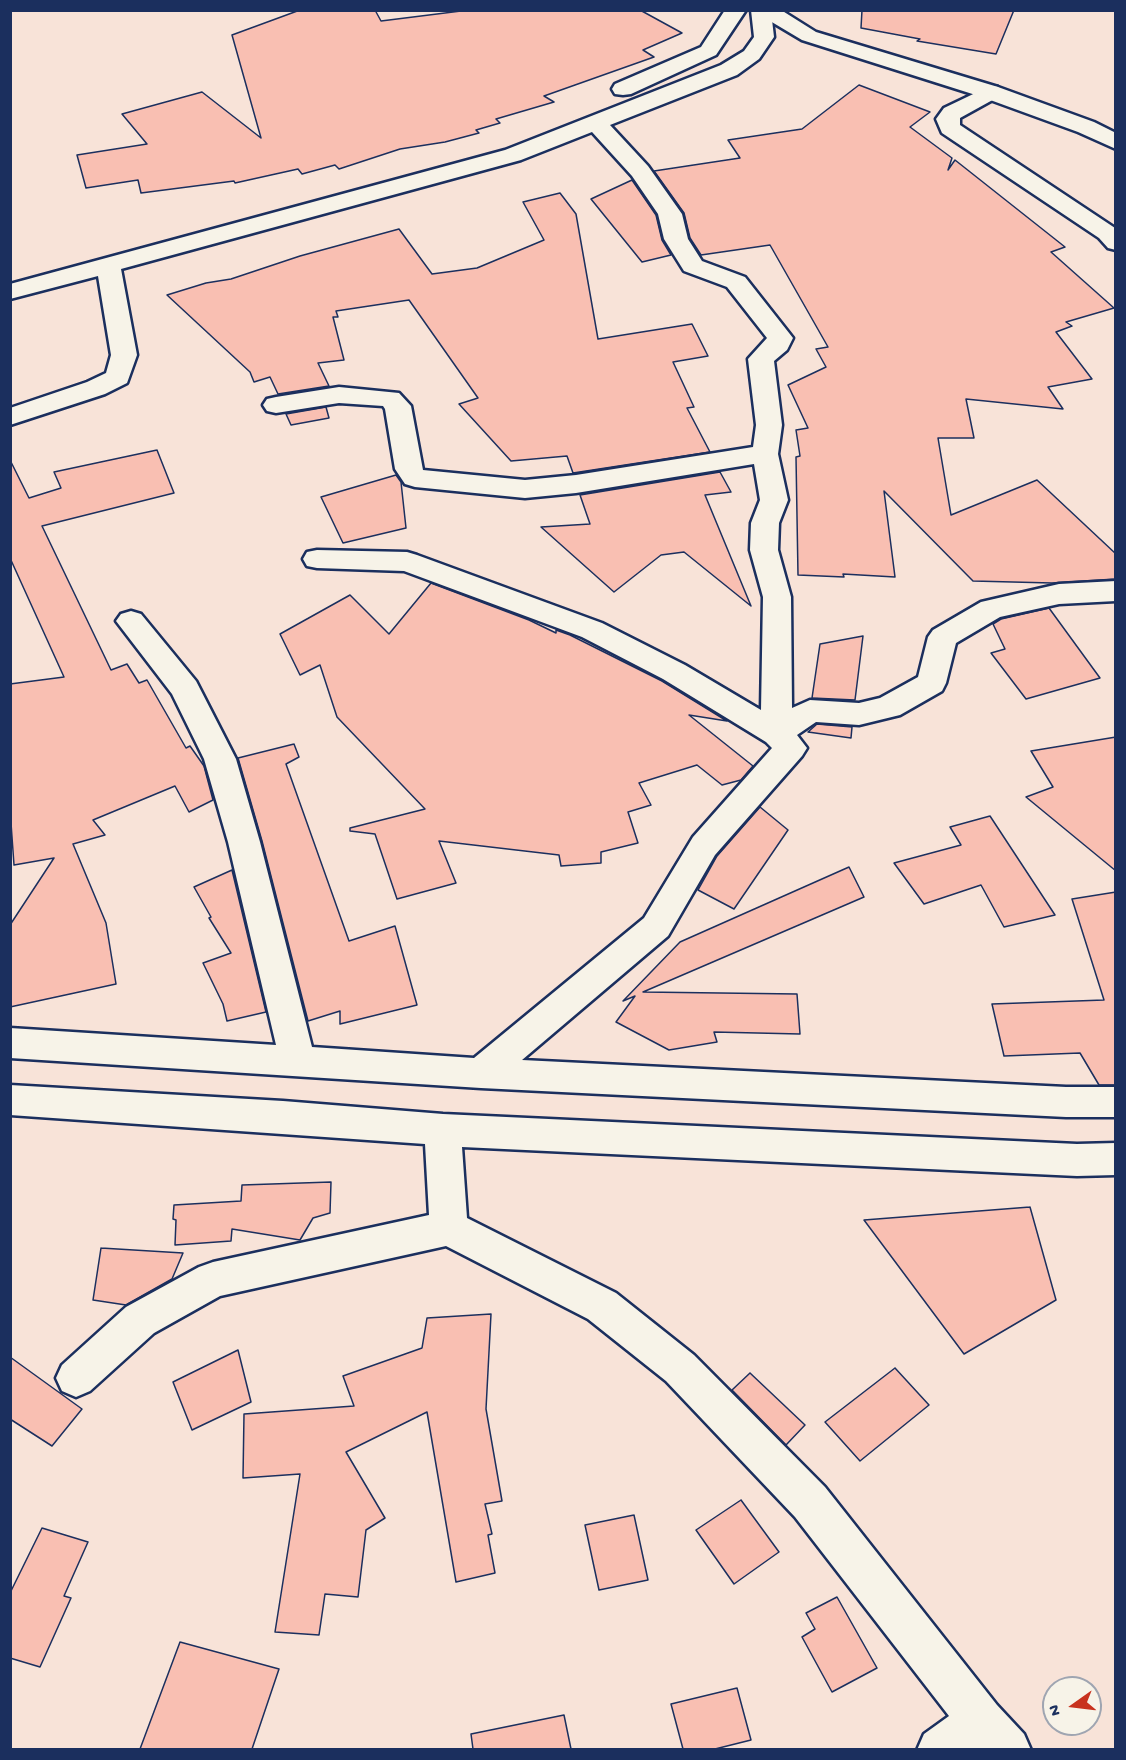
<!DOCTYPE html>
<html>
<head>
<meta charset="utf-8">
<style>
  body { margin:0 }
  #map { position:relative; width:1126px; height:1760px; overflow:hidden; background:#f8e3d8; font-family:"Gochi Hand",sans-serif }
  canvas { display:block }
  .frame { position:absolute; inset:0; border:12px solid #1b2f5e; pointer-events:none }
  .north { position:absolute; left:1042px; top:1676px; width:60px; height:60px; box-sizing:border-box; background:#f7f3e8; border:2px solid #9fa5b1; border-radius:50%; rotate:256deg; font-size:16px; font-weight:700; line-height:24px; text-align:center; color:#1b2f5e }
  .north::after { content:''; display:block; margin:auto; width:21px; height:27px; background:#c8321e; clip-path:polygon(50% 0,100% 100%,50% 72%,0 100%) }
</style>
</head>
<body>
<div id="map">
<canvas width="1126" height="1760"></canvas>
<div class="frame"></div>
<div class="north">N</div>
</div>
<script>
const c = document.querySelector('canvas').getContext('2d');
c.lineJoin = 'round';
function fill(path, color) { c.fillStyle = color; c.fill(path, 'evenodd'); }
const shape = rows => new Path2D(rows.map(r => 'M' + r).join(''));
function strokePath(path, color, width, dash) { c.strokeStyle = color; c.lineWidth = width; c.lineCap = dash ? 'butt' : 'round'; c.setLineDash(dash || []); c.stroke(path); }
const building = shape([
  [300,10,375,10,381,21,469,10,640,10,682,33,643,50,654,57,544,96,554,102,496,119,500,123,476,130,479,133,445,142,400,149,339,169,335,165,302,174,298,169,235,183,234,181,141,193,138,180,86,188,77,155,147,144,122,114,202,92,261,138,232,35,300,10],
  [862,10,1014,10,996,54,917,41,920,39,861,28,862,10],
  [859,85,930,112,910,127,952,158,948,170,955,160,1065,247,1051,252,1114,308,1066,322,1072,326,1056,332,1092,379,1048,387,1063,409,966,399,974,438,938,438,951,515,1037,480,1116,554,1116,579,1052,583,973,581,884,491,895,577,843,574,844,577,798,575,796,457,800,456,796,430,808,428,788,385,826,367,816,349,828,347,770,245,701,255,690,238,684,213,654,171,740,158,728,140,802,129,859,85],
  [632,180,656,215,662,240,671,255,642,262,591,199,632,180],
  [560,193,576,214,598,339,692,324,708,356,673,362,694,407,687,408,710,452,573,473,567,456,511,461,459,404,478,398,409,300,336,311,338,317,333,317,344,360,318,363,329,386,278,394,270,377,254,382,250,372,167,295,206,283,231,279,300,256,399,229,432,274,477,268,544,240,523,202,560,193],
  [326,407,329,418,291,425,286,414,326,407],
  [157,450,174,493,42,526,111,670,127,664,139,683,147,680,186,748,190,746,204,766,213,800,189,812,175,786,93,820,105,835,73,844,106,923,116,984,10,1007,10,925,54,858,14,865,10,809,10,684,64,677,10,558,10,460,29,498,61,488,54,472,157,450],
  [720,472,731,492,705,495,751,606,684,552,661,555,614,592,541,527,590,524,580,495,720,472],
  [396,475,401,482,406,528,343,543,321,497,396,475],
  [431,583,529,620,556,633,556,630,570,635,662,681,727,721,689,715,753,766,741,780,722,785,697,765,639,783,651,805,628,812,638,843,601,852,601,863,561,866,559,855,439,841,456,883,397,899,375,834,350,831,350,828,425,809,337,717,320,665,300,675,280,634,350,595,389,634,431,583],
  [1049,608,1100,678,1026,699,991,653,1005,649,993,624,1001,619,1049,608],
  [863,636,855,700,812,698,820,644,863,636],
  [817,724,852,727,851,738,808,732,817,724],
  [1116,737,1116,871,1026,797,1053,787,1031,751,1116,737],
  [294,744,299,757,286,764,349,941,395,926,417,1005,340,1024,340,1011,308,1021,262,841,238,758,294,744],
  [760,807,788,830,734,909,698,890,717,856,760,807],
  [990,816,1055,915,1004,927,981,885,924,904,894,863,961,845,950,827,990,816],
  [849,867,864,897,643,992,797,994,800,1034,714,1032,717,1042,669,1050,616,1022,635,996,623,1001,680,942,849,867],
  [232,870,266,1012,227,1021,223,1004,203,963,231,953,209,918,211,917,194,887,232,870],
  [1116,892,1116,1085,1099,1085,1080,1053,1004,1056,992,1004,1104,1000,1072,899,1116,892],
  [331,1182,330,1213,313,1218,300,1240,232,1229,231,1241,175,1245,176,1220,173,1219,174,1205,241,1201,242,1185,331,1182],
  [1030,1207,1056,1300,964,1354,864,1220,1030,1207],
  [101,1248,183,1253,172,1279,126,1305,93,1300,101,1248],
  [491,1314,486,1409,502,1501,485,1504,492,1534,488,1535,495,1573,456,1582,427,1412,346,1452,385,1518,366,1530,358,1597,325,1594,319,1635,275,1632,300,1474,243,1478,244,1414,354,1406,343,1376,422,1348,427,1318,491,1314],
  [238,1350,251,1402,192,1430,173,1382,238,1350],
  [10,1357,82,1409,52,1446,10,1419,10,1357],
  [895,1368,929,1405,860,1461,825,1422,895,1368],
  [750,1373,805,1425,786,1445,732,1390,750,1373],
  [741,1500,779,1552,734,1584,696,1530,741,1500],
  [634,1515,648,1580,599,1590,585,1525,634,1515],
  [42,1528,88,1542,64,1596,71,1598,40,1667,10,1658,10,1593,42,1528],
  [837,1597,877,1668,832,1692,802,1637,815,1629,806,1613,837,1597],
  [180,1642,279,1669,252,1749,140,1749,180,1642],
  [737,1688,751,1740,715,1749,683,1749,671,1704,737,1688],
  [564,1715,571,1749,473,1749,471,1734,564,1715]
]);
fill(building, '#f9bfb2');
strokePath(building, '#1b2f5e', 1.5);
const minor = shape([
  [725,10,746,10,716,55,631,94,623,95,615,94,612,89,615,84,701,47,725,10],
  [751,10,771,11,774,37,759,59,737,75,610,125,648,166,682,214,688,239,702,261,745,277,793,338,787,350,774,361,782,425,778,454,788,500,779,523,778,550,791,597,792,708,810,700,859,703,880,698,918,677,928,637,933,630,981,602,1059,584,1116,581,1116,601,1059,604,1000,617,956,643,946,683,942,691,900,715,859,725,816,722,797,735,807,748,802,756,715,855,668,936,522,1060,1066,1087,1116,1087,1116,1117,1066,1117,481,1088,10,1058,10,1028,276,1045,228,842,204,759,172,694,116,621,121,614,131,611,141,614,196,681,236,759,260,842,312,1047,474,1058,644,918,693,837,772,748,766,742,663,679,582,637,404,571,317,568,307,566,303,559,307,552,317,550,407,552,417,555,602,623,685,665,761,710,763,597,750,550,751,523,760,500,754,464,576,493,525,498,415,487,405,484,395,469,385,409,383,406,339,403,276,413,267,411,263,405,267,399,276,397,339,387,399,393,411,406,423,470,525,480,576,475,753,447,756,425,748,359,767,338,727,287,684,271,664,239,658,214,632,176,592,132,521,160,121,269,137,355,127,383,105,394,10,425,10,408,87,382,106,373,111,355,98,276,10,299,10,284,505,150,721,65,744,51,754,37,751,10],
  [990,86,998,87,1001,92,998,97,960,118,960,125,1115,228,1116,250,1108,248,1099,238,942,133,936,119,944,108,990,86],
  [10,1085,283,1101,443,1114,1077,1144,1116,1143,1116,1175,1077,1176,462,1147,467,1218,616,1293,694,1355,825,1487,997,1705,1024,1734,1031,1750,917,1750,924,1734,949,1716,795,1517,666,1381,588,1319,446,1246,220,1296,154,1333,90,1391,76,1397,62,1391,56,1378,62,1365,126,1307,199,1267,213,1262,429,1215,425,1144,10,1115,10,1085]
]);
const major = shape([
  [757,10,781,10,816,32,998,87,1094,122,1116,133,1116,149,1078,132,982,97,802,40,760,15,757,10]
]);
strokePath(minor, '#1b2f5e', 5);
strokePath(major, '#1b2f5e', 5);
fill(minor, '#f7f3e8');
fill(major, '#f7f3e8');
</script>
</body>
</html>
